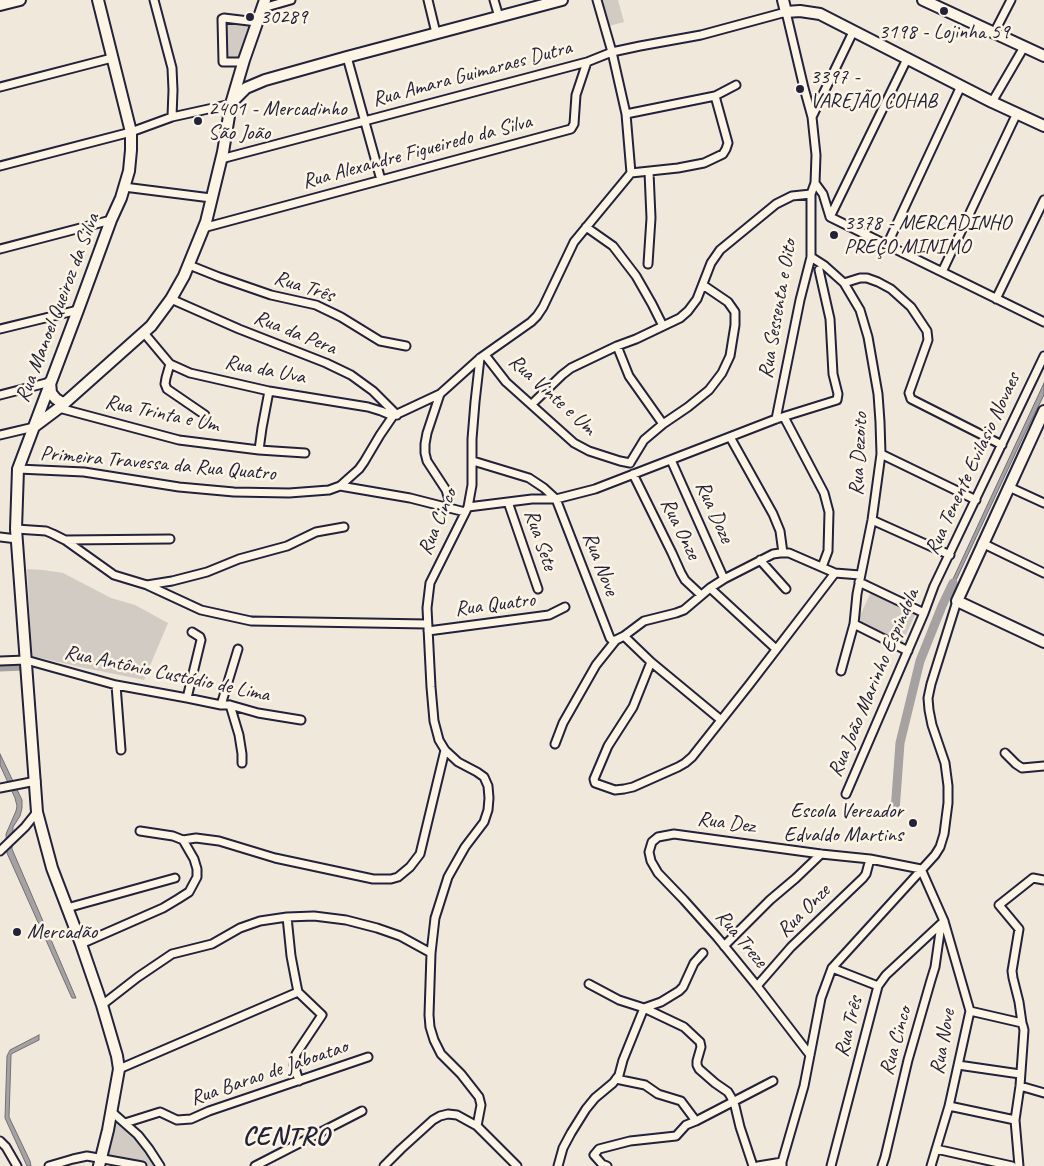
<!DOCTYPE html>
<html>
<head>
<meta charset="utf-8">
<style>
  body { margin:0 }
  canvas { display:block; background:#efe8db }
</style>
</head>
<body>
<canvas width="1044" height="1166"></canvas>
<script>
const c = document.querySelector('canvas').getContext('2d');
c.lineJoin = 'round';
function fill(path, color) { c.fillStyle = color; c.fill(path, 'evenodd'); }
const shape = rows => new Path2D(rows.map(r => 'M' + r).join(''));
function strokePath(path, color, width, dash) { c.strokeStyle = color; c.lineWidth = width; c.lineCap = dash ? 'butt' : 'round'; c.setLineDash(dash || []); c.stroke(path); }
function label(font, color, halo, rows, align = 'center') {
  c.font = font + ' Caveat,sans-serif'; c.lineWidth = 5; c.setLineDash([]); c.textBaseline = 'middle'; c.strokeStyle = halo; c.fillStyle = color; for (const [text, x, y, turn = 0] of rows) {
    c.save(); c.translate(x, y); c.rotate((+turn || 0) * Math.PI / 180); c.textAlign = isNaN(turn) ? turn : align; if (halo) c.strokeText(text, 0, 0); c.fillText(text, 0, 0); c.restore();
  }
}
fill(shape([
  [601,0,618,0,624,22,609,26],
  [219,15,239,15,253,17,238,64,222,63],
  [27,569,43,570,63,573,111,598,135,605,168,623,144,680,80,667,32,656],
  [871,592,916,613,902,643,857,622],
  [112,1112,137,1134,160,1166,142,1166,100,1159]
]), '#d1cbc3');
const water = shape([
  [1044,383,1044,395,1024,435,949,595,946,594,1044,383],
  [0,754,22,800,22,808,20,816,13,827,12,849,76,998,72,998,71,996,7,853,6,834,16,811,17,806,15,798,0,765,0,754],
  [39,1035,39,1040,11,1054,11,1056,9,1117,30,1161,31,1166,27,1166,5,1118,7,1056,10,1050,39,1035]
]);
fill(water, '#a6a2a2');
strokePath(water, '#716f79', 1);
strokePath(shape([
  [0,667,24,666],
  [895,811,900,743,920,661,942,606,953,583]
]), '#a6a2a2', 9);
const street = shape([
  [154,0,172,68,173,90,172,117],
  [428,0,436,33],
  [494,0,499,17],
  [263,8,291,0],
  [994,33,1011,0],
  [347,57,381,180],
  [243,62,223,62,222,19,224,18,257,22],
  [0,87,112,58],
  [992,102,1024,47],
  [626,114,715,96,736,85],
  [812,117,853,32],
  [221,159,587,62,612,52,640,46,701,35,786,12,804,88,812,117,816,155,815,183,811,194,811,257,800,300,776,419],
  [0,166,131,132,172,117,231,104],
  [631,173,678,168,704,163,723,154,726,149,728,143,715,96],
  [815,183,823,194,830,217,1044,322],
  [124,187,211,198],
  [830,217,907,59],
  [586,227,613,246,636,276,652,304,663,326],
  [203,228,571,129,574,124,576,95,587,62],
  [887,245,961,86],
  [0,249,111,220],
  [811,257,825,266,844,283,860,310,868,337,878,394,880,422,881,454,872,520,857,594,854,624,841,671],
  [648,264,651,218,649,172],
  [189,265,219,277,271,295,316,305,341,317,380,341,406,346],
  [942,272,1017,113],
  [844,283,860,278,867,278,878,282,891,289,911,307,927,331,928,340,909,393,911,399,1002,445],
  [171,299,239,329,326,363,351,375,373,391,397,415],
  [996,299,1044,200],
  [0,329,78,310],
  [144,333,170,364,190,373,269,391,368,407,381,411,393,416],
  [617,346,629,376,663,424],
  [485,355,506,382,574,443,589,451,620,461,630,463],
  [170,364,166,378,165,384,167,389,205,415],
  [440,394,427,433,425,444,425,453,427,461,446,490,449,500,448,507],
  [0,395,50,382],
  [532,404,562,375,571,368,617,346,636,339,680,318,688,311,697,299,711,263,720,250,776,204,792,196,811,194],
  [59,408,179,440,259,450,305,453],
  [784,417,824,493,829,512,828,551,822,567],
  [0,435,34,427],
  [730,437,773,514,780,531,783,553],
  [259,450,262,428,269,391],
  [881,454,976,500],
  [671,460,724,579],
  [473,461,529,478,544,488,556,499,610,638,612,640,616,640,624,636,644,621,676,613,684,610,710,588,724,579,773,554,780,553,789,553,835,573,860,575],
  [630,463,644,440,663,424,688,407,709,390,722,373,730,356,735,325,735,312,728,302,703,285],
  [18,469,84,472,179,487,234,492,289,493,329,490,340,486,359,469,364,462,380,435,393,416,440,394,480,358,531,322,537,316,543,307,574,242,631,173,626,114,612,52,597,0],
  [633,474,672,553,681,573,685,580,701,595],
  [340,486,410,498,465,512],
  [1009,487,1044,503],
  [508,502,538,589],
  [468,507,532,499,556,499,595,489,776,419,837,400,838,394,833,374,830,319,819,270],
  [872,520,950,555],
  [16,529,46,531,53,534,65,540,114,575,147,585,172,581,207,572,239,559,287,546,316,532,344,527],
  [0,537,17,539],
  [65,540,170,539],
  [982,543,1044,573],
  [760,560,786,589],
  [859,582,924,613],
  [147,585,201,610,251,621,427,624],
  [710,588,776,649],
  [854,624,908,651],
  [428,631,549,615,565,607],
  [624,636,651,662,721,720],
  [0,661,26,660,116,685,187,698,221,705,230,705,258,713,301,720],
  [651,662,633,707,608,746,594,779,595,783,615,790,624,789,633,787,678,767,685,763,692,757,749,685,835,573],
  [116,685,121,750],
  [187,698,201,640,200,637,192,632],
  [221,705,238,649],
  [230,705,239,735,242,754,242,763],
  [555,744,563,723,596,665,616,640],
  [1005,753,1016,764,1022,768,1044,766],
  [0,788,36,781],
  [846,794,924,613,934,586,1044,356],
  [140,831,173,836,183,840,196,838,219,841,275,858,373,879,391,879,398,877,410,867,420,854,445,750],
  [0,851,25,827,37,812],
  [921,869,944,921,970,1011,949,1106,931,1166],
  [67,908,175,878],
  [287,917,291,956,296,982,298,992,322,1015,296,1054,294,1065,299,1081],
  [81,944,163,908,178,899,189,892,197,877,197,869,194,859,183,840],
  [724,946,770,900,796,878,821,854],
  [832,968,878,986],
  [589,984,619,1000,644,1008,684,1027,700,1042,701,1047,697,1061,697,1065,699,1069,715,1083,728,1092,731,1097,735,1106,740,1127,753,1166],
  [757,986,791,947,863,878,866,874,870,859],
  [102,1005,138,977,172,954,212,944,240,928,260,921,287,917,314,916,346,920,377,928,400,936,431,953],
  [644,1008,661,1002,679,991,683,987,694,963,703,953],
  [970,1011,1022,1023,1023,1026,1024,1030,1020,1086,1015,1120,1019,1166],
  [1022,1023,1019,1002,1013,978,1012,971,1019,929,999,905,1033,878,1044,880],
  [810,1055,757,986,717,937,684,900,658,873,651,861,649,852,652,842,658,837,674,834,821,854,870,859,921,869],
  [958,1065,1020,1074],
  [119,1069,298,992],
  [616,1079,645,1085,658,1094,681,1101,696,1121,773,1081],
  [1020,1086,1044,1093],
  [949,1106,1015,1120],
  [112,1112,138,1135,149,1149,160,1166],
  [125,1123,160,1112,177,1120,191,1119,209,1111,368,1057],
  [477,1126,481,1105,479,1097,461,1074,441,1054,434,1040,430,1027,429,1015,431,953,435,918,448,877,465,847,484,822,488,810,489,798,488,786,484,777,477,772,458,762,445,750,439,740,434,721,431,687,427,608,430,583,468,507,472,485,472,439,475,402,480,358],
  [0,1141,6,1147,17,1166],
  [936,1149,1012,1166],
  [49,1166,73,1159,87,1156,142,1166],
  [255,1166,362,1111],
  [384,1166,401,1149,433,1120,440,1116,448,1114,457,1115,477,1126,517,1166],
  [558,1166,563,1148,571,1133,586,1109,595,1098,613,1083,619,1075,623,1060,644,1008],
  [607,1166,602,1164,594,1155,599,1149,630,1141,676,1136,686,1125,696,1121],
  [758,1166,782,1162],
  [782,1166,782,1162,804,1086,810,1055,821,998,832,968,935,855,940,847,944,834,948,803,948,786,945,763,932,725,929,710,928,698,931,684,957,601],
  [831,1166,878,986,886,975,944,921],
  [882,1166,885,1157,908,1060,931,980,935,967,941,925]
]);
const secondary = shape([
  [98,0,131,132,131,150,129,171,121,198,111,220,78,310,18,469,16,529,37,812,52,868,81,944,102,1005,117,1056,119,1069,108,1130,99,1166],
  [783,0,786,12,800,11,820,14,992,102,1044,126],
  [923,0,1044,56],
  [0,5,20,0],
  [233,101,246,88,265,80,347,57,562,0],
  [50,382,51,393,56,399,61,402,65,403],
  [1044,411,957,601,1044,642],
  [35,426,59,408,151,326,171,299,184,276,206,222,223,152,231,104,244,60,265,0]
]);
strokePath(street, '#22223b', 11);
strokePath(secondary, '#22223b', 14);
strokePath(street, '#fcf5e5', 7);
strokePath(secondary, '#fcf5e5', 10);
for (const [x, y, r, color] of [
  [944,11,5,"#22223b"],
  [250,17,5,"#22223b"],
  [800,89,5,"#22223b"],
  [198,121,5,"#22223b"],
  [834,235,5,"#22223b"],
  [913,823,5,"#22223b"],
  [17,932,5,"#22223b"]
]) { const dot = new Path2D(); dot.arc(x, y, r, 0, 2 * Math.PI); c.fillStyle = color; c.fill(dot); strokePath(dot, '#fcf5e5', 2); }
label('21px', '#22223b', '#fcf5e5', [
  ["30289",260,17],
  ["3198 - Lojinha 59",944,32,"center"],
  ["3397 -",810,77],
  ["VAREJÃO COHAB",810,101],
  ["2401 - Mercadinho",208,109],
  ["São João",208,133],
  ["3378 - MERCADINHO",844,223],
  ["PREÇO MINIMO",844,247],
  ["Escola Vereador",903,811,"right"],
  ["Edvaldo Martins",903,835,"right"],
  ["Mercadão",27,932]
], 'left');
label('21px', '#22223b', '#fcf5e5', [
  ["Rua Amara Guimaraes Dutra",472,74,-15],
  ["Rua Alexandre Figueiredo da Silva",417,152,-15],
  ["Rua Três",304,287,18],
  ["Rua Manoel Queiroz da Silva",58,308,-69],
  ["Rua Sessenta e Oito",778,309,-80],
  ["Rua da Pera",295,333,22],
  ["Rua da Uva",265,370,11],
  ["Rua Vinte e Um",552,395,42],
  ["Rua Trinta e Um",162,414,12],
  ["Rua Dezoito",859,454,-87],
  ["Primeira Travessa da Rua Quatro",158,464,5],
  ["Rua Tenente Evilasio Novaes",973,464,-65],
  ["Rua Doze",714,512,66],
  ["Rua Cinco",438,522,-67],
  ["Rua Onze",680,529,64],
  ["Rua Sete",540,540,71],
  ["Rua Nove",600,564,69],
  ["Rua Quatro",495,605,-7],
  ["Rua Antônio Custódio de Lima",167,674,12],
  ["Rua João Marinho Espindola",874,683,-67],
  ["Rua Dez",726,823,8],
  ["Rua Onze",804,911,-45],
  ["Rua Treze",741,939,50],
  ["Rua Três",849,1027,-76],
  ["Rua Cinco",896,1041,-74],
  ["Rua Nove",943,1042,-80],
  ["Rua Barao de Jaboatao",269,1073,-19]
]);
c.letterSpacing = '1px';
label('bold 26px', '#22223b', '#fcf5e5', [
  ["CENTRO",286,1137]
]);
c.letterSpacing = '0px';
</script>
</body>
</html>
